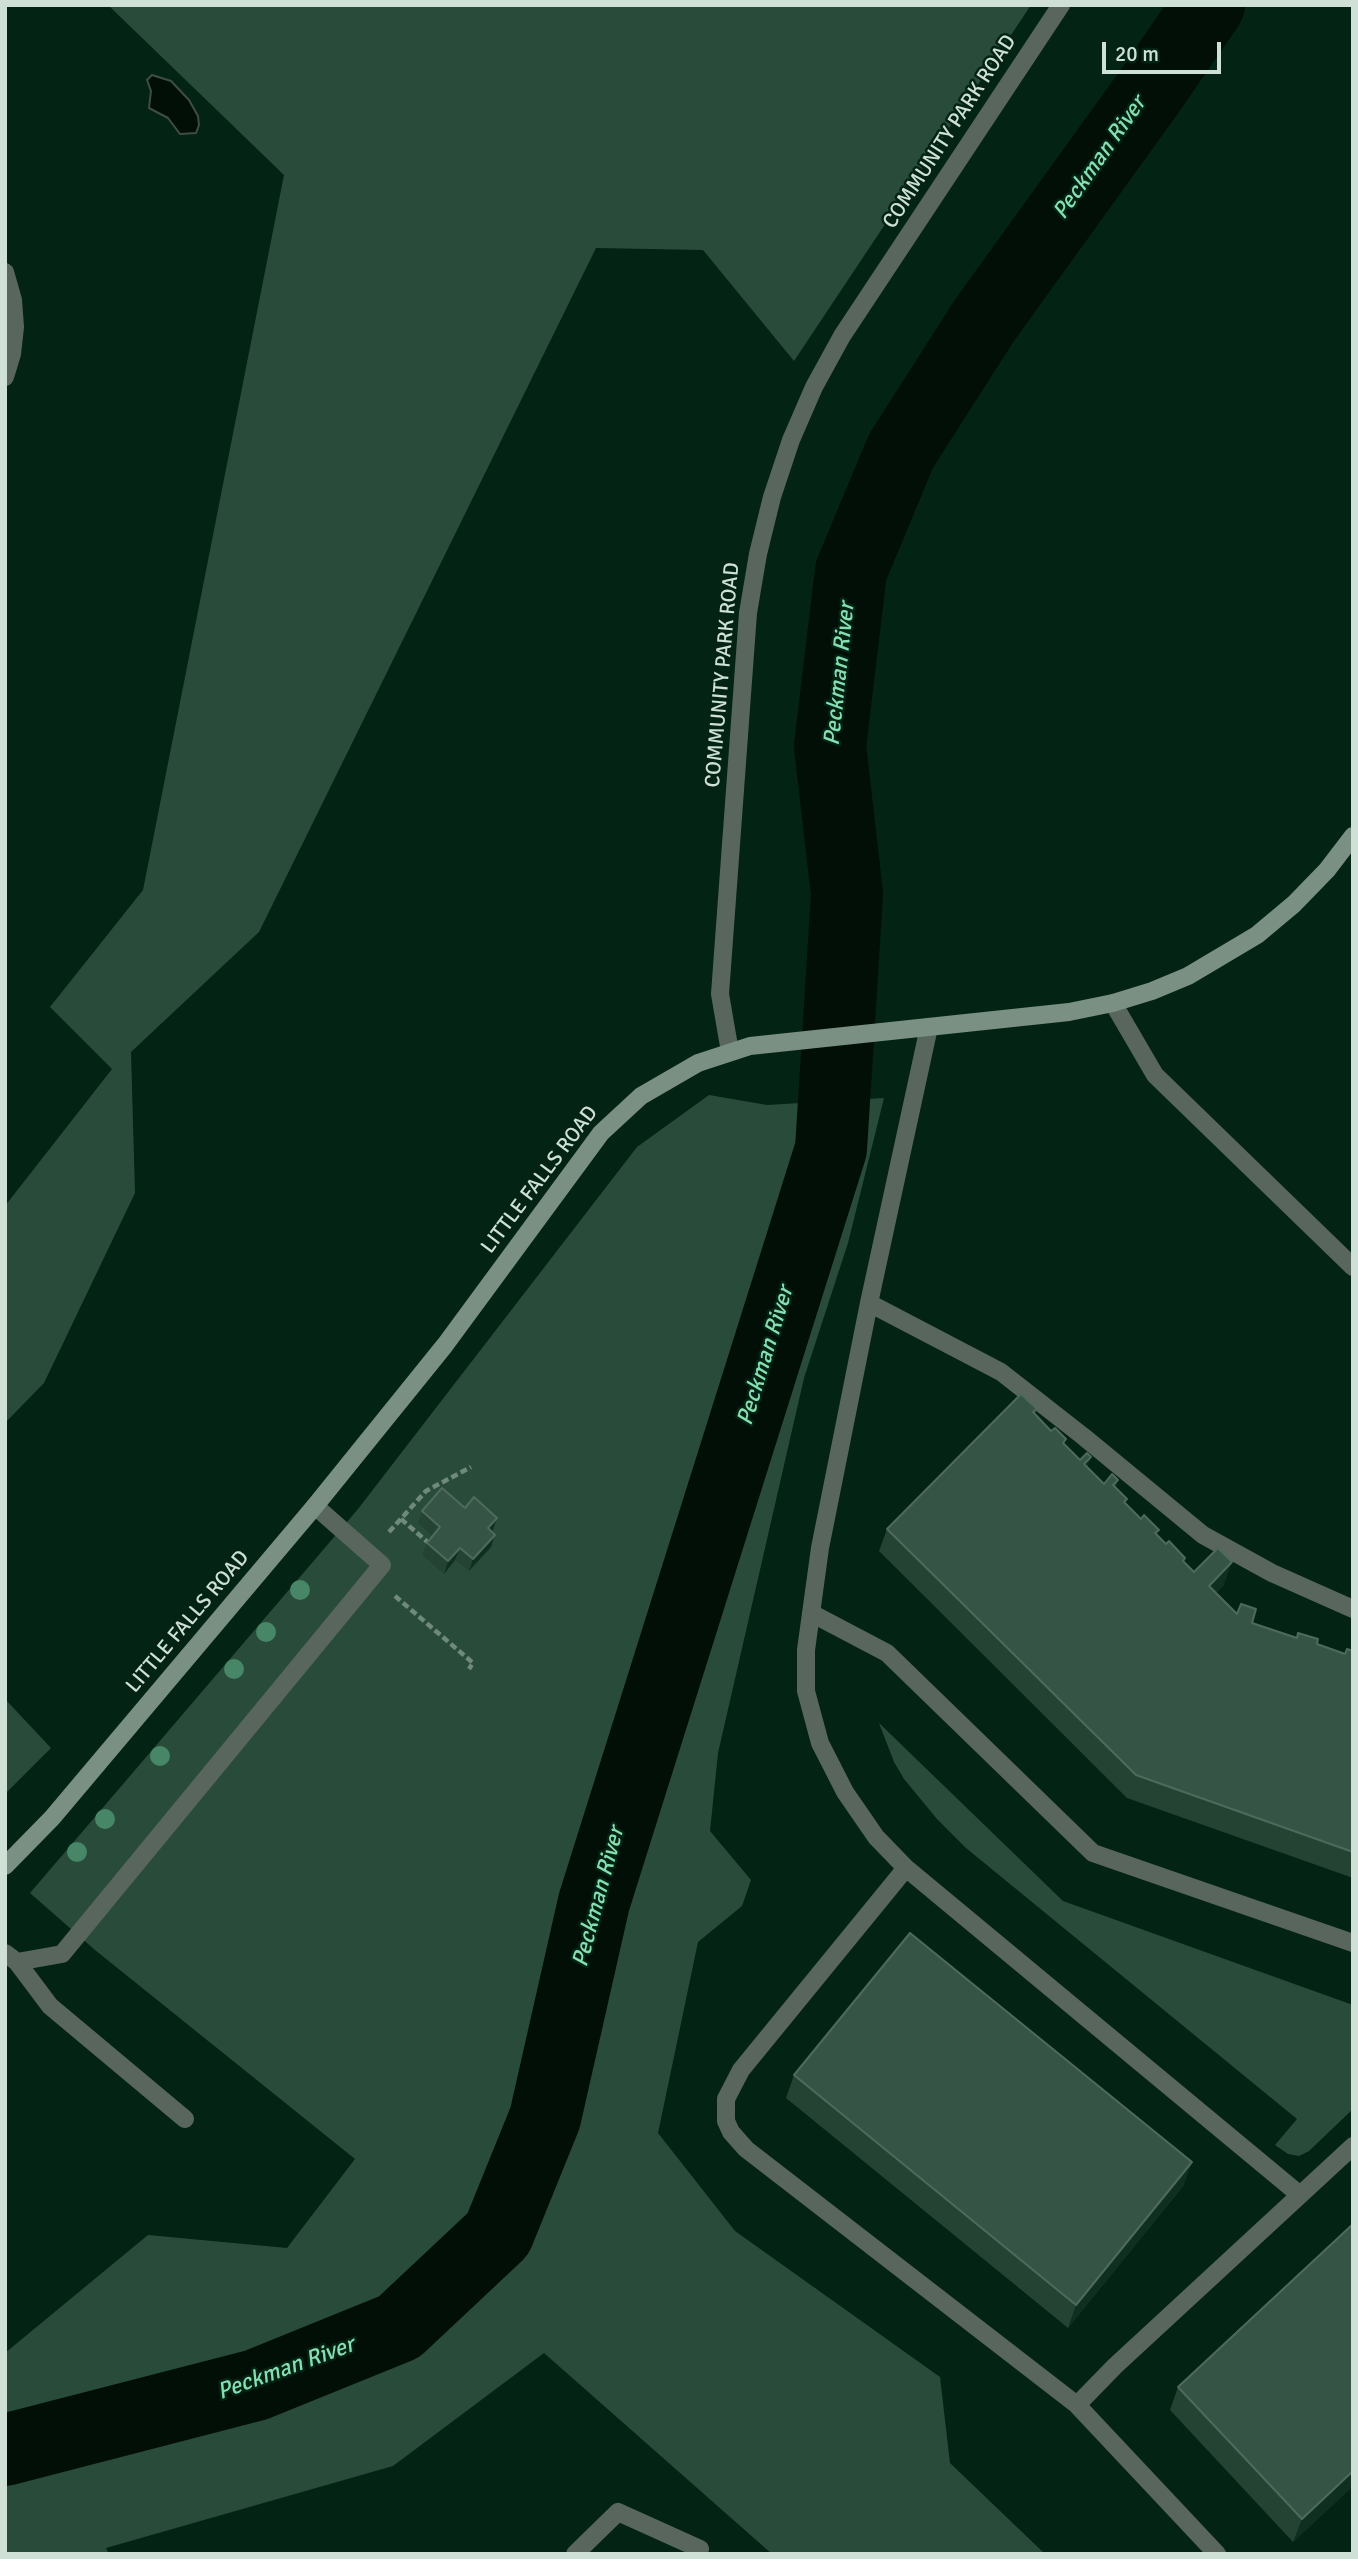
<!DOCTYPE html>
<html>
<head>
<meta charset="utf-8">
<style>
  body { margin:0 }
  #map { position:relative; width:1358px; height:2559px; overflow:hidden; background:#032315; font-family:Signika,sans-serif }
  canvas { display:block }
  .frame { position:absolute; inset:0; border:7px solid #cfe1d7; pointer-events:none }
  .scale { position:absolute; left:1102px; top:42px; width:119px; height:32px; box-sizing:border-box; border:4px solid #cfe1d7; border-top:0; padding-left:9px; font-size:21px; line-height:24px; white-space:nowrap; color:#cfe1d7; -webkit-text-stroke:5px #032315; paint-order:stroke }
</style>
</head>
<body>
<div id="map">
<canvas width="1358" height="2559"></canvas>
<div class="frame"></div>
<div class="scale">20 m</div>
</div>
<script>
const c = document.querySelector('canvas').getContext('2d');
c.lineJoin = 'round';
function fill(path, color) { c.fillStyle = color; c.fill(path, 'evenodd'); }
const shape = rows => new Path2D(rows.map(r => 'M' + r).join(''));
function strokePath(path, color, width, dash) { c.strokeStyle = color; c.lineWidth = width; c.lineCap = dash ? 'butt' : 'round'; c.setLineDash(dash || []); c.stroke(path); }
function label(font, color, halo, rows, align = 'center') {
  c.font = font + ' Signika,sans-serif'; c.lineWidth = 5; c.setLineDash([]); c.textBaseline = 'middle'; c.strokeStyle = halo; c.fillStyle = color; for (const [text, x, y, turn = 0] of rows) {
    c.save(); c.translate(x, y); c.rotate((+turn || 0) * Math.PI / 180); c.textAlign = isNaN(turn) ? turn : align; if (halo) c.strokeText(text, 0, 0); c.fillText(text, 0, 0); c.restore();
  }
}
fill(shape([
  [108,5,1031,5,794,361,703,250,596,248,259,932,131,1052,135,1193,44,1383,5,1423,5,1206,112,1069,50,1007,143,890,284,175],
  [709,1095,767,1105,884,1098,848,1243,804,1378,718,1753,710,1831,751,1880,742,1906,698,1942,658,2133,735,2231,940,2377,950,2463,1045,2554,772,2554,544,2353,393,2466,106,2548,109,2554,5,2554,5,2353,148,2235,287,2248,355,2159,95,1950,30,1893,358,1509,637,1147],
  [5,1699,51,1748,5,1794],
  [879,1723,1063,1901,1353,2005,1353,2109,1309,2151,1299,2156,1288,2154,1275,2145,1297,2119,966,1848,937,1819,904,1779,894,1762]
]), '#294c3a');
const water = shape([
  [152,75,171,81,189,100,198,116,199,125,196,133,180,134,168,118,149,108,151,91,147,80,152,75]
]);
fill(water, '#010f07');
strokePath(water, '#3f4e45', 2);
strokePath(shape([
  [5,2450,256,2385,399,2327,498,2234,545,2118,594,1902,831,1149,847,894,830,746,851,571,901,451,984,321,1149,92,1209,5]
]), '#010f07', 72);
strokePath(shape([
  [401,1519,431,1545],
  [389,1532,426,1491,471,1467],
  [395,1596,473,1663,469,1669]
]), '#70897d', 4.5, [7, 3.5]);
strokePath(shape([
  [1113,1003,1155,1075,1353,1267],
  [929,1027,869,1303,820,1548,806,1650,806,1691,820,1743,845,1792,876,1837,906,1868,1300,2195],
  [869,1303,1001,1372,1084,1437,1203,1535,1272,1573,1353,1609],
  [811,1613,887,1653,1093,1853,1353,1943],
  [906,1868,741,2070,726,2099,726,2121,731,2132,746,2149,1077,2405,1115,2366,1353,2146],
  [5,1953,17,1962,62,1954,382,1565,315,1506],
  [17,1962,50,2006,185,2119],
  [1077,2405,1217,2554],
  [575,2554,618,2512,700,2549]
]), '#58665e', 18);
strokePath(shape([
  [5,272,13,300,15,327,12,354,5,377],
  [730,1052,720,994,748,613,758,554,772,497,791,440,814,387,842,336,1061,5]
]), '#58665e', 18);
strokePath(shape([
  [5,1866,52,1818,315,1506,445,1345,601,1133,641,1096,698,1063,750,1046,1069,1012,1113,1003,1152,991,1188,976,1257,935,1294,904,1327,870,1353,836]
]), '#799083', 18);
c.fillStyle = '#478667';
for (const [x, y] of [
  [300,1590],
  [266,1632],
  [234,1669],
  [160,1756],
  [105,1819],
  [77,1852]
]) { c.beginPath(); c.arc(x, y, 10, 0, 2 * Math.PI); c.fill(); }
fill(shape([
  [1037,1409,1035,1414,1051,1431,1066,1439,1064,1444,1104,1484,1118,1480,1115,1488,1127,1499,1125,1504,1141,1519,1159,1530,1157,1535,1166,1544,1185,1558,1184,1562,1194,1572,1224,1585,1216,1593,1237,1614,1252,1623,1345,1654,1353,1651,1353,1878,1127,1798,879,1551,887,1529],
  [465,1508,493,1530,492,1532,491,1547,469,1571,455,1560,444,1574,422,1555,427,1543,432,1536,418,1523,422,1511],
  [794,2075,1184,2185,1068,2328,786,2098],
  [1353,2224,1353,2486,1293,2542,1170,2410,1178,2387]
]), '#244333');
fill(shape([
  [1091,1457,1083,1480,1084,1464],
  [497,1518,493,1530,484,1541,488,1528],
  [495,1535,491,1547,469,1571,473,1559],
  [460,1548,455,1560,444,1574,448,1561],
  [1232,1562,1224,1585,1200,1609,1209,1586],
  [1192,2162,1184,2185,1068,2328,1076,2305],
  [1353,2471,1353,2486,1293,2542,1302,2519]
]), '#0f2f20');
const building = shape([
  [1021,1394,1037,1409,1033,1412,1051,1431,1055,1428,1066,1439,1063,1443,1080,1460,1087,1453,1091,1457,1084,1464,1104,1484,1112,1474,1118,1480,1113,1485,1127,1499,1124,1502,1141,1519,1144,1515,1159,1530,1155,1533,1166,1544,1169,1541,1185,1558,1183,1561,1194,1572,1218,1548,1232,1562,1209,1586,1237,1614,1241,1604,1256,1609,1252,1623,1297,1638,1298,1633,1318,1639,1317,1644,1345,1654,1347,1649,1353,1651,1353,1852,1136,1775,887,1529,1021,1394],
  [442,1488,465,1508,474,1497,497,1518,488,1528,495,1535,473,1559,460,1548,448,1561,427,1543,440,1527,422,1511,442,1488],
  [910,1933,1192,2162,1076,2305,794,2075,910,1933],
  [1353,2224,1353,2471,1302,2519,1178,2387,1353,2224]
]);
fill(building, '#365445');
strokePath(building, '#4e6a5c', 2);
label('21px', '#cfe1d7', '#032315', [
  ["COMMUNITY PARK ROAD",950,132,-57],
  ["COMMUNITY PARK ROAD",723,675,-85],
  ["LITTLE FALLS ROAD",540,1180,-53],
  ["LITTLE FALLS ROAD",188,1622,-50]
]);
label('italic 23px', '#86dfb1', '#032315', [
  ["Peckman River",1100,158,-55],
  ["Peckman River",840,674,-84],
  ["Peckman River",766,1356,-73],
  ["Peckman River",599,1897,-75],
  ["Peckman River",286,2369,-20]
]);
</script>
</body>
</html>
